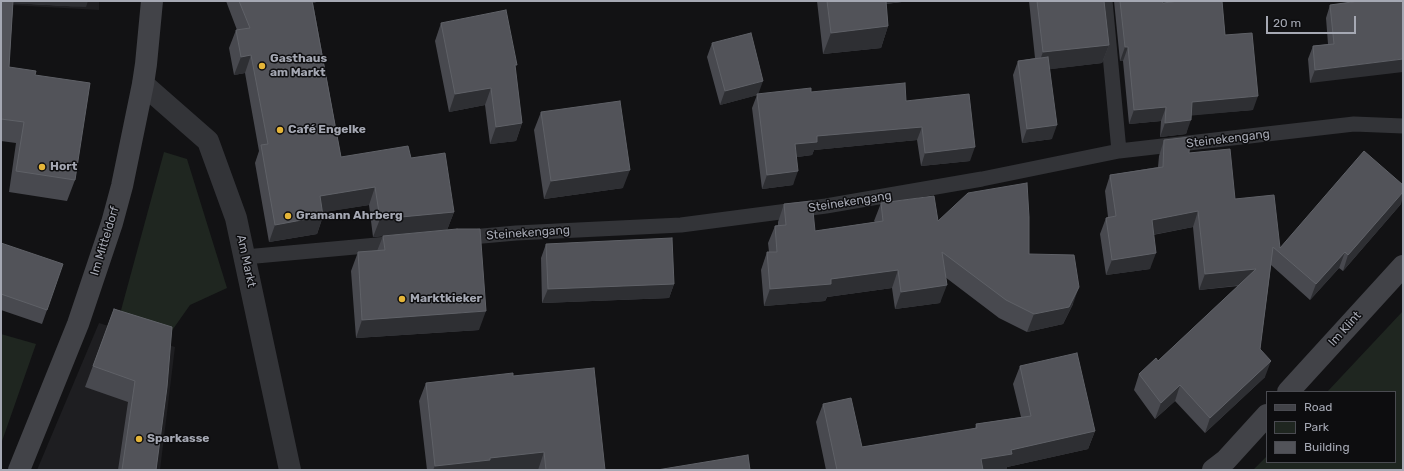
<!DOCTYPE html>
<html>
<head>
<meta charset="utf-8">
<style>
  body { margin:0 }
  #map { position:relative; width:1404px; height:471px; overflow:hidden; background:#121214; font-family:Rubik,sans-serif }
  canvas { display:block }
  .frame { position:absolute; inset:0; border:2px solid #a5a8b3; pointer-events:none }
  .legend { position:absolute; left:1266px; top:391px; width:130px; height:72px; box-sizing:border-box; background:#0d0d0f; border:1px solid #4a4b51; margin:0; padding:5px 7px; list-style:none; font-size:12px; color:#a5a8b3 }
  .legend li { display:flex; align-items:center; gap:8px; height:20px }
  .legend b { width:20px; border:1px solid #4a4b51 }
  .scale { position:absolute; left:1266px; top:16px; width:90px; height:18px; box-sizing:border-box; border:2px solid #a5a8b3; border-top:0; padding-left:5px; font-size:12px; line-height:14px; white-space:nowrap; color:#a5a8b3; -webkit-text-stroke:3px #0d0d0f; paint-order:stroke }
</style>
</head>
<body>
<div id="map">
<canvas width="1404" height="471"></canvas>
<div class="frame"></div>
<ul class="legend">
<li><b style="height:5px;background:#424348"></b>Road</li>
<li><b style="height:11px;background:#1f2620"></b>Park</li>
<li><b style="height:11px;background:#525359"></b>Building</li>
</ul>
<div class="scale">20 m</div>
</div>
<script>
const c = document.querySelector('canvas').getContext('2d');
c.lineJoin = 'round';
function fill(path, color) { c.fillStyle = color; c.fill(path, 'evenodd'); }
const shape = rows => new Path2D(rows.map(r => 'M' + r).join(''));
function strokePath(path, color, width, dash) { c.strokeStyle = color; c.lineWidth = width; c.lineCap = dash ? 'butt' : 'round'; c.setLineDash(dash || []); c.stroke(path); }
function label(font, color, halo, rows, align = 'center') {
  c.font = font + ' Rubik,sans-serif'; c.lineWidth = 3; c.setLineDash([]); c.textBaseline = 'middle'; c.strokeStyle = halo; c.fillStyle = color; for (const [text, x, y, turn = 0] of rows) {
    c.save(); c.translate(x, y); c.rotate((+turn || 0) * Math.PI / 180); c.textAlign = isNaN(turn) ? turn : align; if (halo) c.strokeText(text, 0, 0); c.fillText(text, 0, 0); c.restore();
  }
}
fill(shape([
  [1,1,99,1,99,10,10,5],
  [99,323,175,347,160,470,37,470]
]), '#1e1e21');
fill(shape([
  [164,152,187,159,227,288,190,305,166,339,117,325],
  [1403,311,1403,470,1253,470,1267,456,1267,462,1395,462,1395,392,1327,392],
  [1,334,36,344,1,444]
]), '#1f2620');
strokePath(shape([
  [1105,1,1119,151],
  [460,238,516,233,681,225,826,206,982,179,1119,151,1354,124,1403,126],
  [245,257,399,243]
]), '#333438', 15);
strokePath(shape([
  [143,84,208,141,236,218,290,470]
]), '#333438', 22);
strokePath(shape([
  [1288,392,1403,266],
  [19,470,78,324,112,223,122,186,143,84,146,64,152,1],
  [1213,470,1226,460,1267,415]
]), '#424348', 22);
fill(shape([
  [1,1,86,7,13,3,9,67,35,75,75,180,67,201,9,192,16,143,1,141],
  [226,1,319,1,313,3,341,157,411,158,454,212,447,230,373,237,369,205,323,212,323,216,317,234,269,242,255,163,259,151,245,73,234,75,229,48,236,30,237,30],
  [817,1,910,1,886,4,888,26,881,48,823,54],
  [1029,1,1104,1,1109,45,1102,63,1050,69,1052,139,1022,143,1013,75,1018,61,1035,58],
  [1114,1,1162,1,1163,3,1179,1,1234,1,1222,2,1225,35,1253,110,1191,115,1186,134,1160,137,1161,121,1129,124,1123,61,1120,61],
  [1358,1,1403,1,1310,83,1308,59,1313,46,1328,44,1326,18,1330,5,1358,2],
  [441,23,515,68,522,123,516,141,490,144,485,105,449,112,435,41],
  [712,43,758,94,811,92,906,101,970,161,921,166,917,140,814,150,812,155,797,157,793,185,762,189,752,108,757,95,720,105,707,57],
  [541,112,623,188,544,199,534,130],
  [1164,140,1189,153,1235,199,1280,248,1401,204,1343,271,1339,268,1310,300,1271,265,1260,349,1265,377,1205,433,1175,401,1155,419,1134,390,1139,374,1158,361,1238,286,1199,290,1193,227,1153,235,1150,269,1106,275,1100,234,1106,218,1108,217,1105,191,1110,175,1158,167,1159,156],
  [881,203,938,221,1029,254,1073,304,1063,324,1027,332,999,318,945,277,940,303,895,309,892,288,827,297,825,301,764,306,761,270,767,252,769,252,768,243,775,226,778,225,778,222,784,204,815,231,875,222,874,221],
  [383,236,479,330,356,338,351,271,358,252,377,251],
  [1,243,47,310,42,324,1,310],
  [546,244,674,284,669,298,542,303,541,258],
  [114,309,172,327,156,470,118,470,128,402,85,387],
  [1020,366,1095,431,1088,449,1007,467,1006,470,826,470,816,422,823,404,862,447,975,429,976,424,1021,417,1013,384],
  [513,376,605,470,427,470,419,401,426,383]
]), '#48494f');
fill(shape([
  [7,1,88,1,86,7,7,3],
  [306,1,319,1,304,7],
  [877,1,910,1,876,5],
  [1222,1,1234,1,1222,2],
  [888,26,881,48,823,54,831,33],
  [1109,45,1102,63,1036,71,1043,52],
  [1125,47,1128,47,1123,61,1120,61],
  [251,55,245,73,234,75,241,57],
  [1403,59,1403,72,1310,83,1315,70],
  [763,81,758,95,720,105,725,91],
  [491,88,485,105,449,112,455,94],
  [1258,96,1253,110,1187,116,1192,102],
  [1166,107,1161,121,1129,124,1134,110],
  [1191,120,1186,134,1160,137,1165,123],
  [522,123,516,141,490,144,496,127],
  [1057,125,1052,139,1022,143,1027,129],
  [922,127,917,140,814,150,812,155,790,158,795,144,817,136],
  [975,147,970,161,921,166,925,153],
  [630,170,623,188,544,199,551,181],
  [798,171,793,185,762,189,767,175],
  [375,187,369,205,313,214,320,196],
  [1403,192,1403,197,1401,204,1343,271,1348,255],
  [1198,211,1193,227,1146,236,1152,220],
  [454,212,447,230,373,237,380,219],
  [323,216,317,234,269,242,275,225],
  [1345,252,1339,268,1310,300,1316,284],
  [1156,253,1150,269,1106,275,1112,260],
  [1256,269,1250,284,1199,290,1205,274],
  [898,270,892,288,827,297,825,301,764,306,770,289,831,279],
  [674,284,669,298,542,303,548,289],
  [947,285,940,303,895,309,901,292],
  [1079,287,1073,304,1063,324,1027,332,1034,314],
  [486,311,479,330,356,338,362,320],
  [1271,361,1265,377,1205,433,1210,418],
  [1180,385,1175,401,1155,419,1161,403],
  [1095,431,1088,449,1007,467,1006,470,977,470,981,459,1011,450],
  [544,452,538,470,433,470,435,466,490,458]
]), '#2e2f33');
const building = shape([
  [1,1,13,1,9,67,36,71,35,75,90,83,75,180,16,171,24,122,1,119,1,1],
  [239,1,312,1,341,157,408,146,411,158,445,153,454,212,380,219,375,187,320,196,323,216,275,225,261,145,268,144,251,55,241,57,236,30,250,28,239,1],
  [827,1,886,1,888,26,831,33,827,1],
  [1037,1,1104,1,1109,45,1043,52,1037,1],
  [1120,1,1162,1,1163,3,1179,1,1222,1,1225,35,1252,33,1258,96,1192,102,1191,120,1165,123,1166,107,1134,110,1128,47,1125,47,1120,1],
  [1359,1,1403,1,1403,59,1315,70,1313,46,1334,44,1330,5,1359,1],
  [506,10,517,65,515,65,522,123,496,127,491,88,455,94,441,23,506,10],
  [751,33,763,81,725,91,712,43,751,33],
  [1048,57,1057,125,1027,129,1018,61,1048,57],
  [905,83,906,101,969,94,975,147,925,153,922,127,817,136,817,142,795,144,798,171,767,175,757,94,811,88,811,92,905,83],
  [620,101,630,170,551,181,541,112,620,101],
  [1190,137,1189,153,1230,149,1235,199,1274,195,1280,248,1364,151,1403,185,1403,192,1348,255,1345,252,1316,284,1273,247,1260,349,1271,361,1210,418,1180,385,1161,403,1139,374,1156,358,1158,361,1256,269,1205,274,1198,211,1152,220,1156,253,1112,260,1106,218,1116,216,1110,175,1163,167,1164,140,1190,137],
  [1027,183,1029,217,1029,254,1074,255,1079,287,1069,307,1034,314,1006,300,942,252,947,285,901,292,898,270,831,279,831,284,770,289,767,252,777,252,775,226,786,225,784,204,812,201,815,231,883,221,881,203,934,196,938,221,968,193,1027,183],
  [457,229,480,229,486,311,362,320,358,252,385,250,383,236,457,229],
  [672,238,674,284,548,289,546,244,672,238],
  [1,243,63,264,47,310,1,294,1,243],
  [114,309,172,327,167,387,156,470,122,470,135,381,93,366,114,309],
  [1077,353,1095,431,1011,450,1012,454,981,459,983,470,837,470,823,404,851,398,862,447,977,428,976,424,1031,416,1020,366,1077,353],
  [594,368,605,470,546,470,544,452,490,458,490,460,435,466,426,383,513,373,513,376,594,368],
  [748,455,750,470,657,470,748,455]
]);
fill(building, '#525359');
strokePath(building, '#5f6167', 1);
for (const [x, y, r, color] of [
  [262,66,4,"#e5b538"],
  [280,130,4,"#e5b538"],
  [42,167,4,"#e5b538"],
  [288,216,4,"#e5b538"],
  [402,299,4,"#e5b538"],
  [139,439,4,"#e5b538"]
]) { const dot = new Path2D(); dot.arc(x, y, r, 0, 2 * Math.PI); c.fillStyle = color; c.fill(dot); strokePath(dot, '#0d0d0f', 1.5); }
label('bold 12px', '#a5a8b3', '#0d0d0f', [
  ["Gasthaus",270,59],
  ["am Markt",270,73],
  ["Café Engelke",288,130],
  ["Hort",50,167],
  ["Gramann Ahrberg",296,216],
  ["Marktkieker",410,299],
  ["Sparkasse",147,439]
], 'left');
label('12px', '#a5a8b3', '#0d0d0f', [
  ["Steinekengang",1228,139,-7],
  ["Steinekengang",850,202,-9],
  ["Steinekengang",528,233,-4],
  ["Im Mitteldorf",105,241,-73],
  ["Am Markt",246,261,78],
  ["Im Klint",1345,329,-48]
]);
</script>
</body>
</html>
